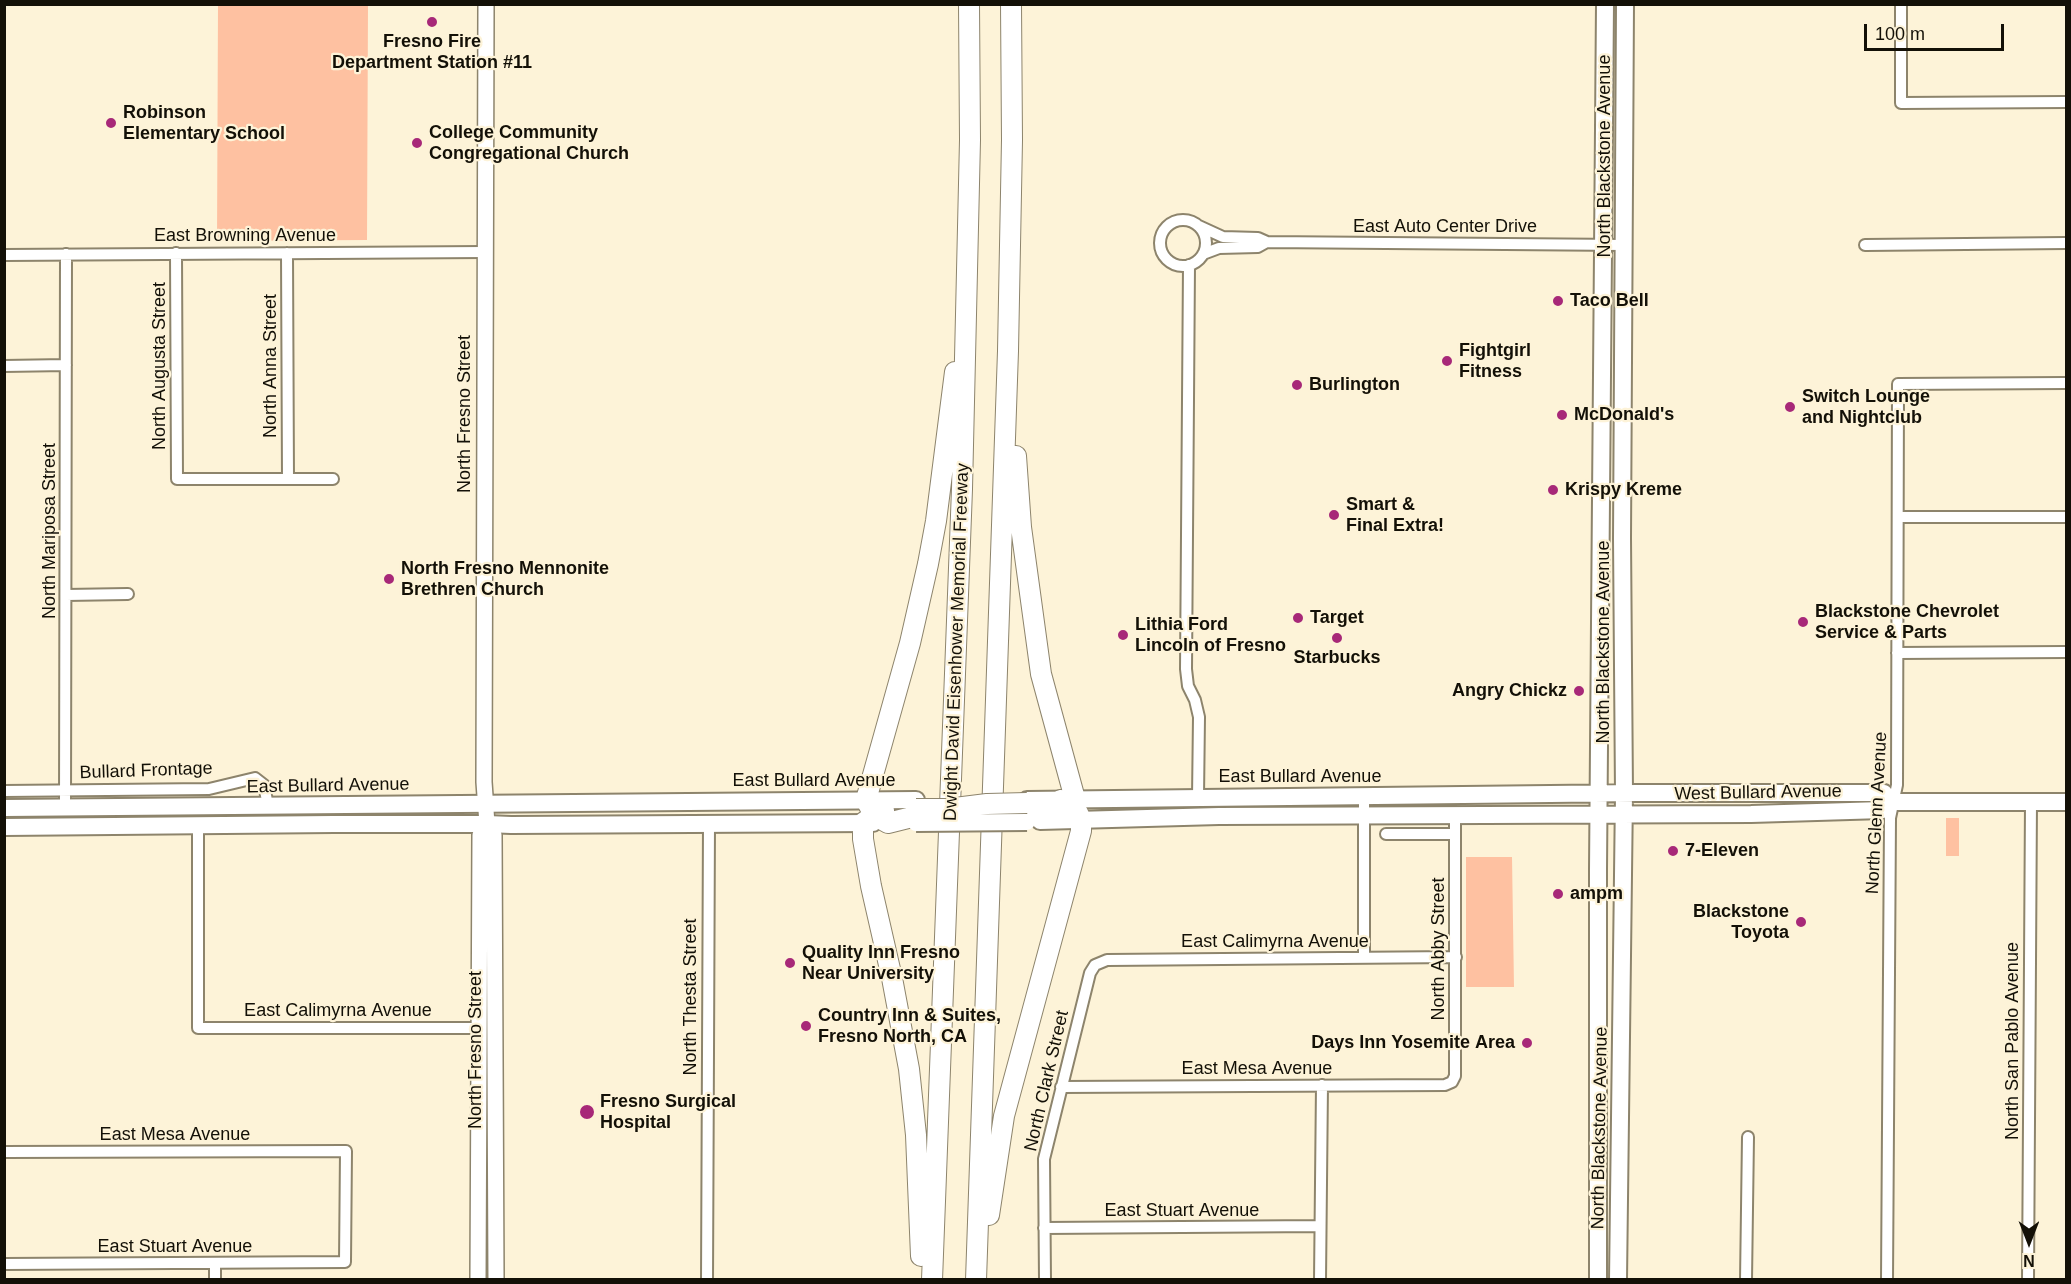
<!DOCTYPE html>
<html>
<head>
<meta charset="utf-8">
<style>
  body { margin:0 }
  #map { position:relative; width:2071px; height:1284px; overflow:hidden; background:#fdf3d8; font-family:Helvetica,sans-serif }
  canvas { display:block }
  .frame { position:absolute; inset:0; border:6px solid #131007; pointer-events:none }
  .north { position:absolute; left:1999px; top:1212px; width:60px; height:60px; -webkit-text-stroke:4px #fdf3d8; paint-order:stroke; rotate:180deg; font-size:16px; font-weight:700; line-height:24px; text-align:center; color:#131007 }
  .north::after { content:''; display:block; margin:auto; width:21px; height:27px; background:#131007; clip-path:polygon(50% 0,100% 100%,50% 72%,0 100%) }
  .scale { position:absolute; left:1864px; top:24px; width:140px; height:27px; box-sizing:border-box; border:3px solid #131007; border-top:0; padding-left:8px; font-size:18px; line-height:21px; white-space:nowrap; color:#131007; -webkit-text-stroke:4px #fdf3d8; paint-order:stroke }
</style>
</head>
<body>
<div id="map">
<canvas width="2071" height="1284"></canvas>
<div class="frame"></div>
<div class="north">N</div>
<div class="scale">100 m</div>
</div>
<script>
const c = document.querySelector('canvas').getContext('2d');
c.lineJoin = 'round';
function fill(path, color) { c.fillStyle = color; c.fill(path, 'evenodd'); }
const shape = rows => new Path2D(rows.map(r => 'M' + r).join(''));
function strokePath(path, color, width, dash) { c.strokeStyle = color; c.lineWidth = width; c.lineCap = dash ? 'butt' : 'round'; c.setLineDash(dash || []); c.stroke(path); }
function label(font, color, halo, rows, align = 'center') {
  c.font = font + ' Helvetica,sans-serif'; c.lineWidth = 4.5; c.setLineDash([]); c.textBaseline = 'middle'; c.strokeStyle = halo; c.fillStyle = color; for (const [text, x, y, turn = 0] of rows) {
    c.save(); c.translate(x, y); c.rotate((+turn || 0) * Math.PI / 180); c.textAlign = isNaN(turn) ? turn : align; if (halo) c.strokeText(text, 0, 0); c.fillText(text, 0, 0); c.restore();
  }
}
fill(shape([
  [218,5,368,5,367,240,217,241],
  [1946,818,1959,818,1959,856,1946,856],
  [1466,857,1512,857,1514,987,1466,987]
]), '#fec1a1');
const minor = shape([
  [1901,4,1901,103,2066,102],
  '1160 243a23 23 0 1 1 46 0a23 23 0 1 1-46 0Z',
  [1199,226,1223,237,1258,238,1267,242,1624,245],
  [1865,245,2066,243],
  [176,253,177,479,333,479],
  [287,253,288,479],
  [1203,254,1219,248,1258,247,1267,242],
  [4,255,485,252],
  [1189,265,1186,669,1188,686,1195,700,1199,717,1198,797],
  [4,366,66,365],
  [1899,517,2066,517],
  [66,595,128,594],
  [1897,653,2066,652],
  [4,791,209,789,255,778,264,785,268,806],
  [1364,797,1364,958],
  [65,808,66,254],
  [198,825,198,1028,478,1028],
  [1386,834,1455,834],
  [1061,1087,1445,1085,1452,1082,1455,1076,1455,815],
  [4,1152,346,1151,345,1262,4,1264],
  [1044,1228,1320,1226],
  [215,1263,215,1280],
  [707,1280,709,823],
  [1045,1280,1044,1159,1090,973,1095,965,1107,960,1456,957],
  [1320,1280,1322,1085],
  [1746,1280,1748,1137],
  [1887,1280,1890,818,1897,785,1898,384,2066,383],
  [2028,1280,2031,802]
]);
const secondary = shape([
  [486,4,484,782,487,824,494,835,496,1280],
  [478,1280,480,835,487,824]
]);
const primary = shape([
  [1027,800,1637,793,1884,793,1890,802],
  [1890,802,2066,802],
  [4,808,916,800],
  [1040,821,1219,816,1751,814,1883,810,1890,802],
  [4,827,334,824,487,824,511,825,873,823],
  [1598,1280,1598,869,1605,4],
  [1618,1280,1624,794,1622,538,1625,4]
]);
const motorway = shape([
  [1016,456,1021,527,1041,674,1075,799,1071,806,1061,811,1027,812],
  [884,811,874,815,863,823,863,839,871,886,892,978,909,1069,916,1135,921,1256],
  [916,816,888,823,874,815,866,800,910,643,928,564,936,521,955,372],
  [989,1215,1004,1116,1081,831,1081,820,1078,813,1061,800],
  [932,1280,962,489,970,140,969,4],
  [976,1280,1008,351,1012,140,1011,4]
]);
strokePath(minor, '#8d846c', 14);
strokePath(secondary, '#8d846c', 18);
strokePath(primary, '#8d846c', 20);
strokePath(motorway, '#8d846c', 22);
strokePath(minor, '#fff', 10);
strokePath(secondary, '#fff', 15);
strokePath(primary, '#fff', 16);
strokePath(motorway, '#fff', 20);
const primaryBridge = shape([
  [916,823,1027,822]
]);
const motorwayBridge = shape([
  [916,809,947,809,987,804,1027,803]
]);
strokePath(primaryBridge, '#8d846c', 20, []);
strokePath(motorwayBridge, '#8d846c', 22, []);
strokePath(primaryBridge, '#fff', 16);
strokePath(motorwayBridge, '#fff', 20);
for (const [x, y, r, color] of [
  [432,22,6,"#a72878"],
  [111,123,6,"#a72878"],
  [417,143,6,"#a72878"],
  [1558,301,6,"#a72878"],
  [1447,361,6,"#a72878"],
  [1297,385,6,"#a72878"],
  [1790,407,6,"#a72878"],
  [1562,415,6,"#a72878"],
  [1553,490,6,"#a72878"],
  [1334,515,6,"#a72878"],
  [389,579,6,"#a72878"],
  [1298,618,6,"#a72878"],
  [1803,622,6,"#a72878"],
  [1123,635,6,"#a72878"],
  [1337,638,6,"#a72878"],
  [1579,691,6,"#a72878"],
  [1673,851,6,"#a72878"],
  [1558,894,6,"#a72878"],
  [1801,922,6,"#a72878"],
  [790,963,6,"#a72878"],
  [806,1026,6,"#a72878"],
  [1527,1043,6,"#a72878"],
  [587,1112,8,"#a72878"]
]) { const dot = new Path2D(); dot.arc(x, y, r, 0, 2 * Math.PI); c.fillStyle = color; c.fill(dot); strokePath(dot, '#fdf3d8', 2); }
label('bold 18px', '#131007', '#fdf3d8', [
  ["Fresno Fire",432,42,"center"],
  ["Department Station #11",432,63,"center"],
  ["Robinson",123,113],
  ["Elementary School",123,134],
  ["College Community",429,133],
  ["Congregational Church",429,154],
  ["Taco Bell",1570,301],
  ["Fightgirl",1459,351],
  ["Fitness",1459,372],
  ["Burlington",1309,385],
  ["Switch Lounge",1802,397],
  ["and Nightclub",1802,418],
  ["McDonald's",1574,415],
  ["Krispy Kreme",1565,490],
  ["Smart &",1346,505],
  ["Final Extra!",1346,526],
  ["North Fresno Mennonite",401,569],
  ["Brethren Church",401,590],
  ["Blackstone Chevrolet",1815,612],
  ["Service & Parts",1815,633],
  ["Target",1310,618],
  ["Lithia Ford",1135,625],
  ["Lincoln of Fresno",1135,646],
  ["Starbucks",1337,658,"center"],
  ["Angry Chickz",1567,691,"right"],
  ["7-Eleven",1685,851],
  ["ampm",1570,894],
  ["Blackstone",1789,912,"right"],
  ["Toyota",1789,933,"right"],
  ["Quality Inn Fresno",802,953],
  ["Near University",802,974],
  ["Country Inn & Suites,",818,1016],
  ["Fresno North, CA",818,1037],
  ["Days Inn Yosemite Area",1515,1043,"right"],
  ["Fresno Surgical",600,1102],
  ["Hospital",600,1123]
], 'left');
label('18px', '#131007', '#fdf3d8', [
  ["North Blackstone Avenue",1605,156,-90],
  ["East Auto Center Drive",1445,227],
  ["East Browning Avenue",245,236],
  ["North Augusta Street",160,366,-90],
  ["North Anna Street",271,366,-90],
  ["North Fresno Street",465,414,-90],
  ["North Mariposa Street",50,531,-90],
  ["Dwight David Eisenhower Memorial Freeway",957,642,-88],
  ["North Blackstone Avenue",1604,642,-90],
  ["Bullard Frontage",146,771,-2],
  ["East Bullard Avenue",1300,777],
  ["East Bullard Avenue",814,781],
  ["East Bullard Avenue",328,786,-1],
  ["West Bullard Avenue",1758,793,-1],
  ["North Glenn Avenue",1877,813,-87],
  ["East Calimyrna Avenue",1275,942],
  ["North Abby Street",1439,949,-90],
  ["North Thesta Street",691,997,-90],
  ["East Calimyrna Avenue",338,1011],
  ["North San Pablo Avenue",2013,1041,-90],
  ["North Fresno Street",476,1050,-90],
  ["East Mesa Avenue",1257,1069],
  ["North Clark Street",1047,1081,-77],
  ["North Blackstone Avenue",1600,1128,-89],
  ["East Mesa Avenue",175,1135],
  ["East Stuart Avenue",1182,1211],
  ["East Stuart Avenue",175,1247]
]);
</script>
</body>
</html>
